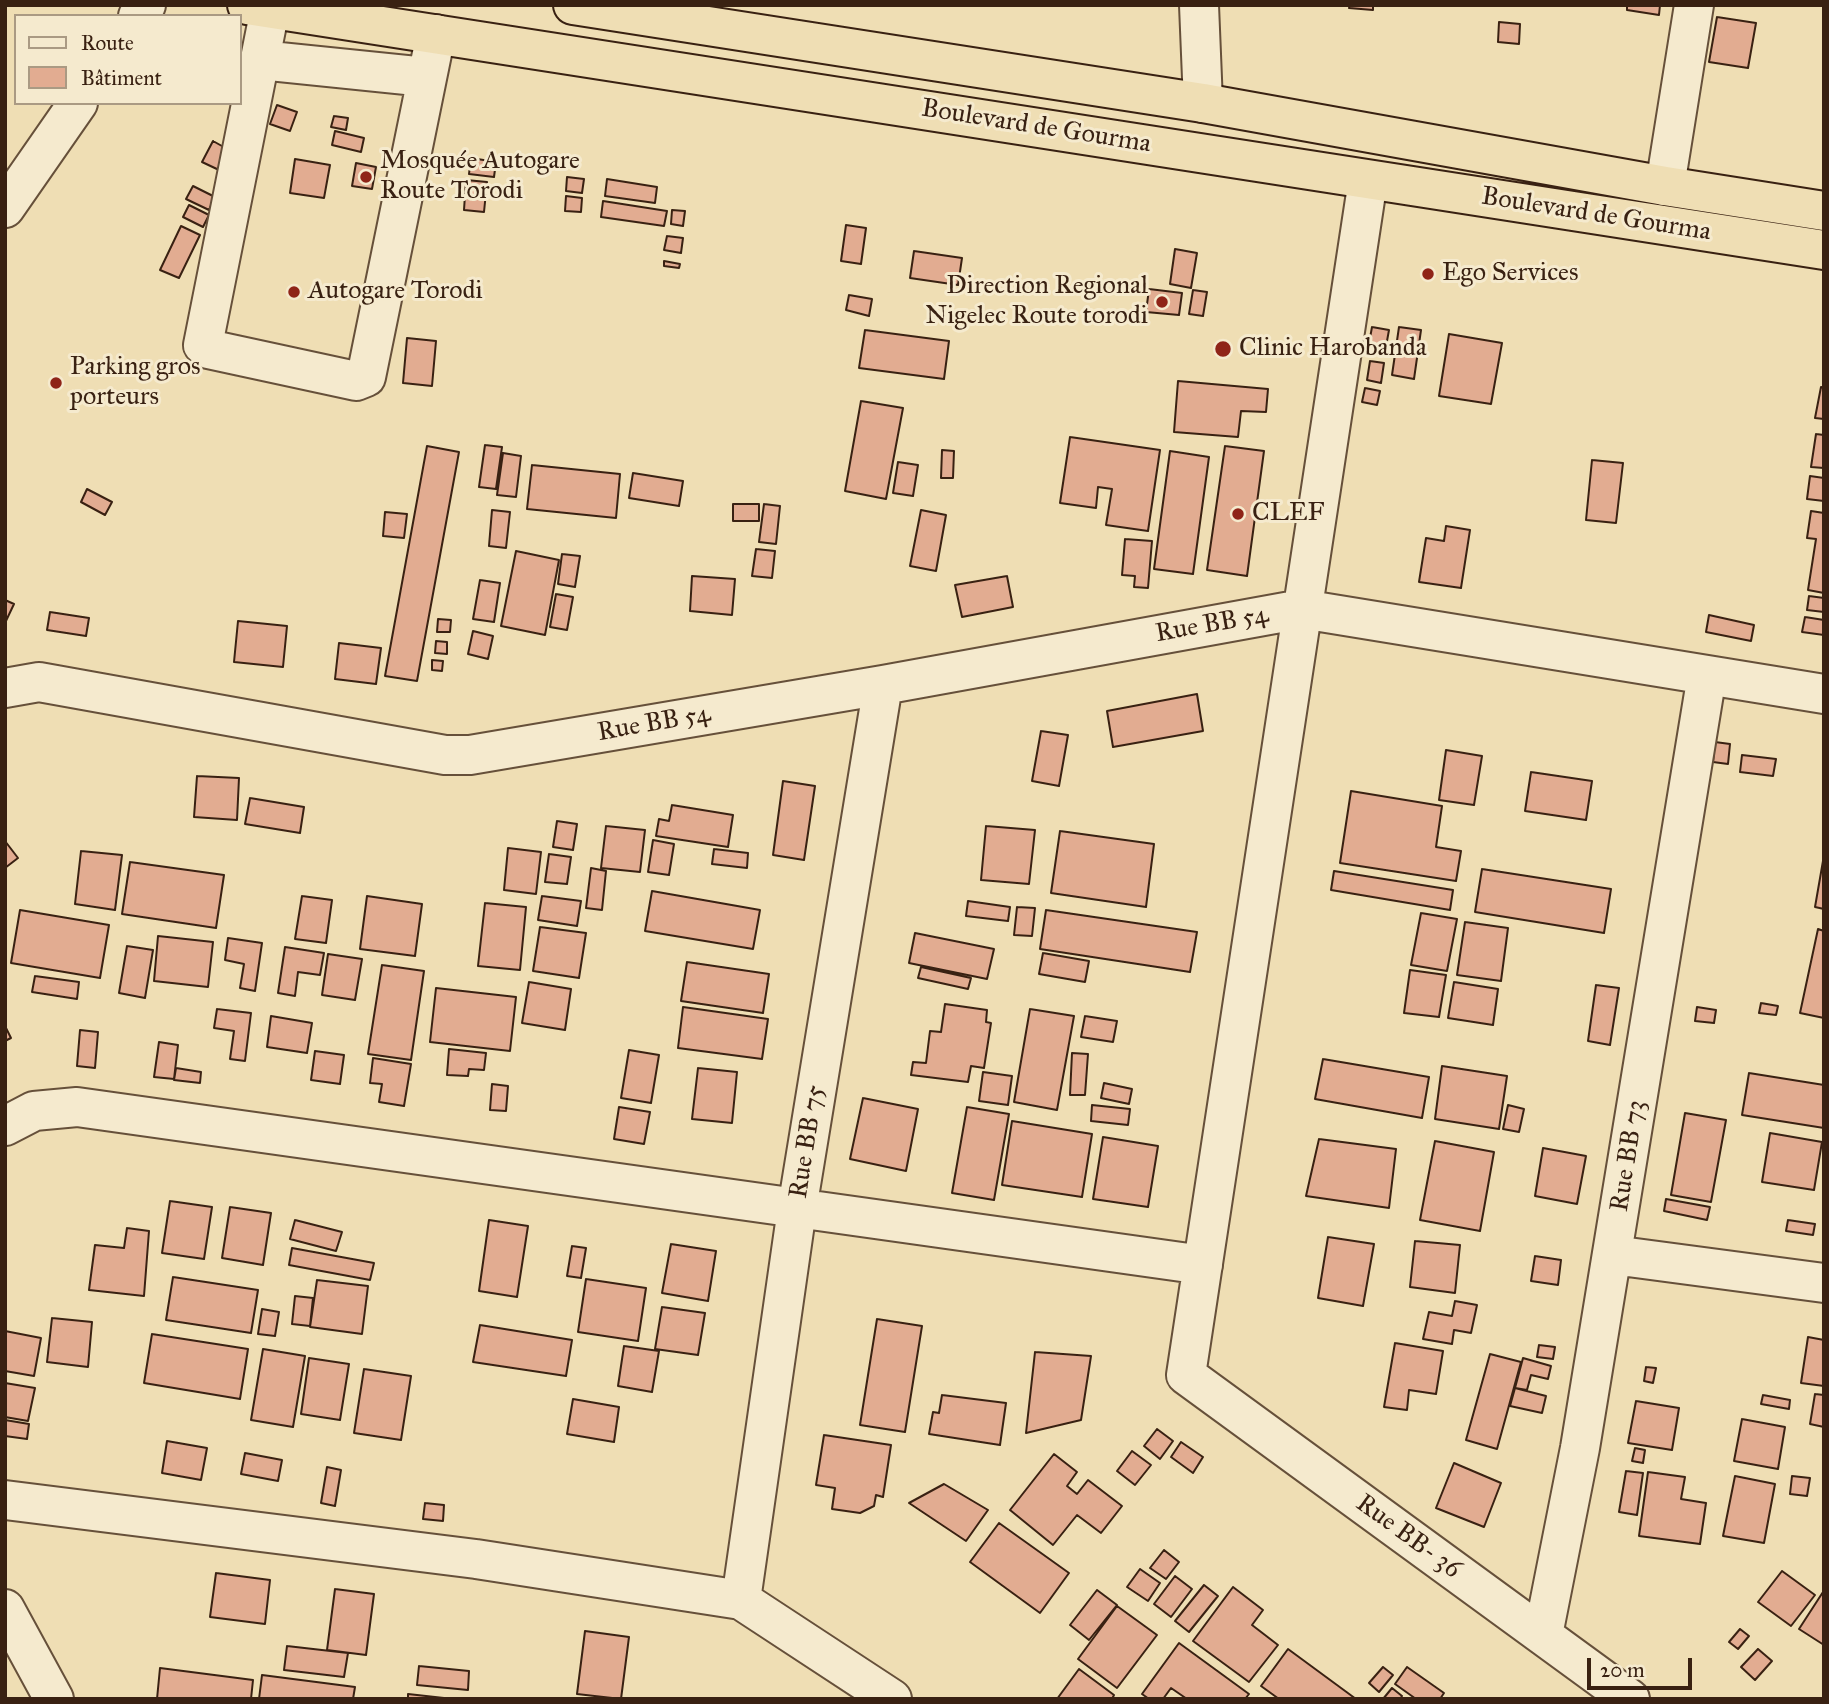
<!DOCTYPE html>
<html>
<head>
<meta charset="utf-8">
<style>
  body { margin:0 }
  #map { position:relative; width:1829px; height:1704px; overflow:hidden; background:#efdeb4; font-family:"IM FELL Great Primer",serif }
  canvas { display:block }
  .frame { position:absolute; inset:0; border:7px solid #392112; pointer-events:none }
  .legend { position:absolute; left:14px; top:14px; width:228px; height:91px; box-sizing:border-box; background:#f5eace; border:2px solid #aa9a83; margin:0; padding:9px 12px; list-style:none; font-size:21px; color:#392112 }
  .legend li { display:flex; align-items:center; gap:14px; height:35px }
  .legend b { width:35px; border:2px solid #aa9a83 }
  .scale { position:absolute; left:1587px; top:1658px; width:105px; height:32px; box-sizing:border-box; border:4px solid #392112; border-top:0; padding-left:9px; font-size:21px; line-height:24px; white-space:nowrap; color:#392112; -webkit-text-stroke:5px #f5eace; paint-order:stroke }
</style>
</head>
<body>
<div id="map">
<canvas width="1829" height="1704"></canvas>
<div class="frame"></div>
<ul class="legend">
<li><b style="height:9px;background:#f5eace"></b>Route</li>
<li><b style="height:19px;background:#e2ac91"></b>Bâtiment</li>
</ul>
<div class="scale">20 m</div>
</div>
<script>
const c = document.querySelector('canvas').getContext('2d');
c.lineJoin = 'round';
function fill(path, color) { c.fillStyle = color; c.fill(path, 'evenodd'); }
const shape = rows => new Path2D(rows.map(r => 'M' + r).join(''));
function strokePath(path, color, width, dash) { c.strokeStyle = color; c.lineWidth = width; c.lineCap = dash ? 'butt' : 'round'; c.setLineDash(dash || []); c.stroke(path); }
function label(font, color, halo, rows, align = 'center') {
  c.font = font + ' "IM FELL Great Primer",serif'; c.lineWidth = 6; c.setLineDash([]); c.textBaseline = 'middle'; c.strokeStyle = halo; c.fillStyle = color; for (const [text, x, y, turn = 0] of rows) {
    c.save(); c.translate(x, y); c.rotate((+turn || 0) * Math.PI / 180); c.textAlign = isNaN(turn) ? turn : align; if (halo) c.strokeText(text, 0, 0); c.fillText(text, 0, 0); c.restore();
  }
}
const building = shape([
  [1350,5,1373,5,1373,10,1349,8,1350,5],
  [1627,5,1660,5,1659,15,1627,10,1627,5],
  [1717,17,1756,23,1748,68,1709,62,1717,17],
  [1499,22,1520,24,1519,44,1498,42,1499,22],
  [277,105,297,112,290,131,270,124,277,105],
  [334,116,348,118,346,130,331,127,334,116],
  [335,131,364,138,361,152,332,145,335,131],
  [213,141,229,150,219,170,202,162,213,141],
  [471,158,496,162,494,177,469,174,471,158],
  [295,159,330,165,324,198,290,193,295,159],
  [356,163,376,167,372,189,352,186,356,163],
  [567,177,584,179,582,193,566,191,567,177],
  [607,179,657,187,655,203,605,196,607,179],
  [466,180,487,182,484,212,464,210,466,180],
  [193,186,215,197,209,210,186,199,193,186],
  [566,196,582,198,581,212,565,211,566,196],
  [603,201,667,211,664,226,601,217,603,201],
  [189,205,209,215,203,227,183,217,189,205],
  [672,210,685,211,683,226,671,224,672,210],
  [846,225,866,228,861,264,841,261,846,225],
  [181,226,200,235,179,278,160,270,181,226],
  [667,236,683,238,681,253,664,250,667,236],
  [1175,249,1197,253,1191,288,1170,284,1175,249],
  [914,251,962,258,958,285,910,278,914,251],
  [664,261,680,264,679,268,664,266,664,261],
  [1149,289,1182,293,1179,315,1146,312,1149,289],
  [1193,290,1207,292,1203,316,1189,314,1193,290],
  [849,295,872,299,869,316,846,310,849,295],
  [1372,327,1389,330,1385,352,1368,349,1372,327],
  [1399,327,1421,330,1414,379,1392,375,1399,327],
  [865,330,949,341,944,379,859,368,865,330],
  [1449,334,1502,343,1491,404,1439,396,1449,334],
  [407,338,436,341,432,386,403,383,407,338],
  [1370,361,1384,363,1381,383,1367,380,1370,361],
  [1178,381,1268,389,1266,412,1241,411,1238,437,1174,432,1178,381],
  [1821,387,1824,388,1824,419,1815,418,1821,387],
  [1365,388,1380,391,1377,405,1362,402,1365,388],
  [861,401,903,408,886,499,845,491,861,401],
  [1816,434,1824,435,1824,468,1811,467,1816,434],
  [1070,437,1160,450,1148,531,1106,525,1112,489,1098,487,1096,508,1060,503,1070,437],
  [485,445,502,447,496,489,479,487,485,445],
  [427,446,459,452,417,681,385,676,427,446],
  [1225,446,1264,451,1247,576,1207,570,1225,446],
  [942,450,954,451,953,478,941,478,942,450],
  [1170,451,1209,457,1193,574,1154,569,1170,451],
  [503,453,521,456,516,497,497,495,503,453],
  [1592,460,1623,463,1616,523,1586,520,1592,460],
  [898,462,918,465,913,496,893,493,898,462],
  [532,465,620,474,616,518,527,509,532,465],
  [633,473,683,481,679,506,629,498,633,473],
  [1810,476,1824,478,1824,501,1807,499,1810,476],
  [87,489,112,502,105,515,81,502,87,489],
  [733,504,759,504,759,521,733,521,733,504],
  [764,504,780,506,776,544,759,542,764,504],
  [492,510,510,512,506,548,489,546,492,510],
  [921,510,946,515,936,571,910,566,921,510],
  [1811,511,1824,513,1824,593,1808,590,1816,539,1807,538,1811,511],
  [385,512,407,514,404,538,383,536,385,512],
  [1446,526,1470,530,1461,588,1419,582,1426,538,1444,541,1446,526],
  [1125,539,1152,541,1148,588,1134,587,1135,576,1122,575,1125,539],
  [756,549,775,551,772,578,752,576,756,549],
  [516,551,559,560,545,635,501,626,516,551],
  [562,554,580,556,575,587,558,584,562,554],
  [692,576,735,579,732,615,690,611,692,576],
  [1007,576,1013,607,962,617,955,585,1007,576],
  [480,580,500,583,494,622,473,619,480,580],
  [556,594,573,597,567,630,550,627,556,594],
  [1809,596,1824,598,1824,612,1807,610,1809,596],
  [5,600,14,604,5,623,5,600],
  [50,612,89,618,86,636,47,630,50,612],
  [1709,615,1754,625,1751,641,1706,632,1709,615],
  [1805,617,1824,620,1824,635,1802,632,1805,617],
  [438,619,451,620,450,632,437,632,438,619],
  [238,621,287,626,283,667,234,662,238,621],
  [473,631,493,636,488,659,468,654,473,631],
  [436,641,447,642,447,654,435,653,436,641],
  [339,643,381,648,376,684,335,679,339,643],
  [432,660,443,661,442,671,432,670,432,660],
  [1197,694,1203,731,1113,747,1107,711,1197,694],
  [1041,731,1068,735,1059,786,1032,781,1041,731],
  [1715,742,1730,744,1728,764,1713,762,1715,742],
  [1446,750,1482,756,1474,805,1439,800,1446,750],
  [1742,755,1776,759,1773,776,1740,772,1742,755],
  [1531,772,1592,781,1586,820,1525,811,1531,772],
  [197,776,239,778,237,820,194,817,197,776],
  [783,781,815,786,804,860,773,855,783,781],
  [1351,791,1442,806,1436,847,1461,851,1456,881,1340,863,1351,791],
  [250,798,304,807,300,833,245,824,250,798],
  [672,805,733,815,728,847,656,836,659,819,669,821,672,805],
  [557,821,577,824,573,850,553,847,557,821],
  [606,826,645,830,640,872,601,868,606,826],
  [986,826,1035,830,1029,884,981,880,986,826],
  [1060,831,1154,844,1146,907,1051,893,1060,831],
  [653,840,674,844,669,875,648,872,653,840],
  [5,841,18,858,5,868,5,841],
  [508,848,541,852,536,894,504,890,508,848],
  [714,849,748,853,747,868,712,864,714,849],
  [81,851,122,855,115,910,75,904,81,851],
  [549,854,571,857,567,884,545,882,549,854],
  [1823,861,1824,861,1824,909,1815,907,1823,861],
  [130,862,224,875,216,928,122,914,130,862],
  [591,868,606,871,602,910,586,908,591,868],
  [1482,869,1611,889,1604,933,1475,912,1482,869],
  [1334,871,1453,890,1450,910,1331,890,1334,871],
  [652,891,760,910,753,949,645,931,652,891],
  [302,896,332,900,326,943,295,939,302,896],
  [367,896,422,904,415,956,360,949,367,896],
  [542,896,581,901,577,926,538,920,542,896],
  [968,901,1010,907,1008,921,966,916,968,901],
  [485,903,526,907,520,970,478,966,485,903],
  [1017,907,1035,908,1032,936,1014,935,1017,907],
  [20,910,109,925,100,978,11,963,20,910],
  [1046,910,1197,932,1190,972,1040,949,1046,910],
  [1421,913,1457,919,1447,971,1411,965,1421,913],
  [1465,922,1508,928,1501,981,1457,975,1465,922],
  [540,927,586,933,579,978,533,971,540,927],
  [1818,929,1824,931,1824,1018,1800,1013,1818,929],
  [915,933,994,949,987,979,909,963,915,933],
  [158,936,213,942,208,987,154,981,158,936],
  [228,938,262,943,255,991,240,988,244,964,225,960,228,938],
  [127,946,153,950,145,998,119,993,127,946],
  [285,947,324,953,320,975,298,972,295,996,278,993,285,947],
  [1043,953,1089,961,1085,982,1039,974,1043,953],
  [328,954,362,959,355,1000,322,995,328,954],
  [687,962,769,974,763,1013,681,1001,687,962],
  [382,965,424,971,411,1060,368,1054,382,965],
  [921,967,971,978,968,989,918,978,921,967],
  [1410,970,1446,975,1439,1017,1404,1013,1410,970],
  [35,976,79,982,77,999,32,992,35,976],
  [529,982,571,989,565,1030,522,1023,529,982],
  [1454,982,1498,989,1493,1025,1448,1018,1454,982],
  [1596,985,1619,988,1610,1045,1588,1041,1596,985],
  [436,988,516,997,510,1051,430,1042,436,988],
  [1761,1003,1778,1006,1776,1015,1759,1013,1761,1003],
  [945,1004,987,1010,986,1022,991,1023,984,1068,971,1066,968,1082,911,1075,913,1062,926,1063,930,1031,941,1032,945,1004],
  [683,1007,768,1019,762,1059,678,1048,683,1007],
  [1697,1007,1716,1010,1714,1023,1695,1021,1697,1007],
  [217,1009,251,1013,245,1061,230,1059,234,1031,214,1028,217,1009],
  [1030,1009,1074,1016,1057,1110,1014,1102,1030,1009],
  [271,1016,312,1023,307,1053,267,1047,271,1016],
  [1085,1016,1117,1021,1113,1042,1081,1037,1085,1016],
  [5,1026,11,1038,5,1041,5,1026],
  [80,1030,98,1032,95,1068,77,1066,80,1030],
  [159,1042,178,1045,174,1079,154,1077,159,1042],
  [449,1049,486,1053,484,1070,469,1069,468,1076,447,1075,449,1049],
  [629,1050,659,1055,651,1103,621,1098,629,1050],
  [315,1051,344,1055,340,1084,311,1080,315,1051],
  [1072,1053,1088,1054,1085,1095,1070,1095,1072,1053],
  [373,1058,411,1064,404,1106,379,1102,382,1084,370,1083,373,1058],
  [1323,1059,1429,1077,1422,1118,1315,1099,1323,1059],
  [1442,1066,1507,1076,1499,1129,1435,1119,1442,1066],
  [176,1068,201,1072,200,1083,174,1080,176,1068],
  [698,1068,737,1072,732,1123,692,1119,698,1068],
  [983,1072,1012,1076,1008,1105,979,1101,983,1072],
  [1749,1073,1824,1085,1824,1128,1742,1115,1749,1073],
  [1104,1083,1132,1089,1129,1104,1101,1098,1104,1083],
  [492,1084,508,1086,506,1111,490,1110,492,1084],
  [863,1098,918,1109,906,1171,850,1159,863,1098],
  [1092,1105,1130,1109,1128,1125,1091,1121,1092,1105],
  [1508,1105,1524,1109,1519,1132,1503,1129,1508,1105],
  [619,1107,650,1112,644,1144,614,1139,619,1107],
  [967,1107,1009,1114,994,1200,952,1193,967,1107],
  [1685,1113,1726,1120,1711,1202,1671,1195,1685,1113],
  [1012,1121,1092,1134,1082,1197,1002,1185,1012,1121],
  [1770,1133,1822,1142,1814,1190,1762,1182,1770,1133],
  [1103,1137,1158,1146,1148,1207,1093,1199,1103,1137],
  [1319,1139,1396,1149,1389,1208,1306,1196,1319,1139],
  [1435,1141,1494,1152,1480,1231,1420,1220,1435,1141],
  [1543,1148,1586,1156,1577,1204,1535,1196,1543,1148],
  [1666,1199,1710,1207,1707,1220,1664,1211,1666,1199],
  [170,1201,212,1207,204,1259,162,1253,170,1201],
  [230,1207,271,1213,263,1265,222,1258,230,1207],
  [295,1220,342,1232,336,1251,290,1239,295,1220],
  [489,1220,528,1226,517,1297,479,1291,489,1220],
  [1788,1220,1815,1224,1813,1235,1786,1231,1788,1220],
  [127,1228,149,1231,144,1296,89,1290,95,1245,124,1248,127,1228],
  [1328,1237,1374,1244,1363,1306,1318,1298,1328,1237],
  [1415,1241,1460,1245,1455,1293,1410,1287,1415,1241],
  [671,1244,716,1251,708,1301,662,1293,671,1244],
  [572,1246,586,1248,581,1278,567,1276,572,1246],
  [292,1248,374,1263,370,1280,289,1265,292,1248],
  [1535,1256,1561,1260,1558,1285,1531,1281,1535,1256],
  [173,1277,258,1290,251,1333,166,1320,173,1277],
  [586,1279,646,1288,638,1341,578,1332,586,1279],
  [317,1280,368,1286,362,1334,310,1327,317,1280],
  [295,1296,313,1298,310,1326,292,1324,295,1296],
  [1455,1301,1477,1305,1471,1333,1454,1330,1452,1344,1423,1339,1429,1312,1452,1316,1455,1301],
  [662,1307,705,1313,698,1355,655,1349,662,1307],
  [262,1309,279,1312,275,1336,258,1334,262,1309],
  [52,1318,92,1322,88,1367,47,1362,52,1318],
  [877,1319,922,1326,905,1432,860,1425,877,1319],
  [480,1325,572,1340,566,1376,473,1362,480,1325],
  [5,1331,41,1338,34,1376,5,1371,5,1331],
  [152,1334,248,1349,240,1399,144,1383,152,1334],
  [1808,1337,1824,1340,1824,1386,1801,1383,1808,1337],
  [1395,1343,1443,1351,1436,1394,1409,1390,1407,1410,1384,1407,1395,1343],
  [1539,1345,1555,1347,1553,1359,1537,1357,1539,1345],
  [624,1346,659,1351,652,1392,618,1386,624,1346],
  [263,1349,305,1356,293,1427,251,1420,263,1349],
  [1035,1352,1091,1356,1081,1420,1026,1433,1035,1352],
  [1490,1354,1521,1362,1497,1449,1466,1440,1490,1354],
  [309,1358,349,1364,340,1420,301,1414,309,1358],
  [1523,1358,1551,1366,1548,1379,1531,1375,1527,1390,1515,1388,1523,1358],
  [1646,1367,1656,1368,1653,1383,1644,1381,1646,1367],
  [364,1369,411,1376,401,1440,354,1433,364,1369],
  [5,1383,35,1388,28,1421,5,1417,5,1383],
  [1515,1388,1546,1396,1542,1413,1510,1406,1515,1388],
  [1815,1394,1824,1395,1824,1427,1810,1424,1815,1394],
  [942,1395,1006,1403,1000,1445,929,1434,933,1412,939,1413,942,1395],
  [1763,1395,1790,1400,1789,1409,1761,1404,1763,1395],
  [573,1399,619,1407,614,1442,567,1434,573,1399],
  [1636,1401,1679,1408,1672,1450,1628,1443,1636,1401],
  [1742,1419,1785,1427,1778,1469,1734,1461,1742,1419],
  [5,1420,29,1424,27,1439,5,1436,5,1420],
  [1157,1429,1173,1441,1160,1459,1144,1446,1157,1429],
  [824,1435,891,1445,883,1497,876,1495,874,1506,860,1513,832,1509,835,1488,816,1485,824,1435],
  [167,1441,207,1448,201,1480,162,1473,167,1441],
  [1181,1442,1203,1457,1193,1473,1171,1457,1181,1442],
  [1635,1448,1645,1450,1643,1463,1632,1461,1635,1448],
  [1132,1451,1151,1465,1135,1485,1117,1471,1132,1451],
  [245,1453,282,1460,278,1481,241,1474,245,1453],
  [1054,1454,1077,1472,1067,1486,1077,1494,1088,1480,1122,1506,1101,1533,1077,1515,1053,1545,1010,1510,1054,1454],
  [1454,1463,1501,1483,1484,1527,1436,1508,1454,1463],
  [327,1467,341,1470,335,1506,321,1503,327,1467],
  [1626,1471,1643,1473,1637,1515,1619,1512,1626,1471],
  [1648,1472,1685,1477,1681,1499,1706,1503,1700,1544,1639,1536,1648,1472],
  [1735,1476,1775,1484,1764,1543,1723,1536,1735,1476],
  [1792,1476,1810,1478,1807,1496,1790,1494,1792,1476],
  [944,1484,988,1510,966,1541,909,1503,944,1484],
  [425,1503,444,1505,443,1521,423,1519,425,1503],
  [999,1523,1069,1573,1040,1613,970,1562,999,1523],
  [1164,1550,1179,1562,1166,1579,1150,1568,1164,1550],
  [1140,1569,1160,1583,1148,1601,1127,1587,1140,1569],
  [1782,1571,1815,1595,1791,1626,1758,1602,1782,1571],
  [216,1573,270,1580,265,1624,210,1617,216,1573],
  [1175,1576,1192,1589,1171,1617,1154,1604,1175,1576],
  [1204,1585,1218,1596,1189,1632,1175,1621,1204,1585],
  [1233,1587,1263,1610,1252,1625,1278,1645,1249,1682,1193,1641,1233,1587],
  [335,1589,374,1594,366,1655,327,1650,335,1589],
  [1097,1590,1117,1605,1089,1640,1070,1625,1097,1590],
  [1823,1592,1824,1592,1824,1645,1799,1629,1823,1592],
  [1117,1606,1157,1635,1117,1688,1078,1659,1117,1606],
  [1740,1629,1749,1636,1738,1649,1729,1642,1740,1629],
  [585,1631,629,1637,621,1699,577,1694,585,1631],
  [1179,1643,1249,1694,1245,1699,1187,1699,1171,1688,1163,1699,1149,1699,1142,1694,1179,1643],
  [287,1646,348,1653,344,1677,284,1670,287,1646],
  [1288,1649,1356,1699,1279,1699,1261,1686,1288,1649],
  [1758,1649,1772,1661,1755,1680,1741,1667,1758,1649],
  [419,1666,469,1671,468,1690,417,1685,419,1666],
  [1383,1667,1393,1675,1379,1692,1369,1683,1383,1667],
  [1407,1667,1444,1693,1440,1699,1416,1699,1395,1684,1407,1667],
  [160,1668,253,1680,251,1699,157,1699,160,1668],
  [1079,1669,1114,1695,1112,1699,1057,1699,1079,1669],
  [262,1675,355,1687,353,1699,259,1699,262,1675],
  [1392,1688,1402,1696,1400,1699,1383,1699,1392,1688],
  [408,1694,453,1699,408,1699,408,1694]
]);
fill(building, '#e2ac91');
strokePath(building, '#392112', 2);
const minor = shape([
  [1199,5,1203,103],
  [270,9,203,345,208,349,356,381,366,377,436,34],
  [138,16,146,5],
  [260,60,426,77],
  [1368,180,1186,1375,1630,1699],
  [1665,186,1694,5],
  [5,208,78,103],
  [5,688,39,682,445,755,470,755,883,685,1302,609,1824,694],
  [5,1126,34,1111,77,1107,1203,1265],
  [1613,1255,1824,1283],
  [5,1500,476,1559,741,1600,892,1699],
  [741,1600,797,1209,883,685],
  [5,1609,54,1699],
  [1543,1635,1580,1448,1707,675]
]);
const highway = shape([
  [247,5,1824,250],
  [573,5,1203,103,1665,186,1824,211]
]);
strokePath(minor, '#66503a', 42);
strokePath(highway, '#392112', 42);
strokePath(minor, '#f5eace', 38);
strokePath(highway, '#efdeb4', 38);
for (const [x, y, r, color] of [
  [366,177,7,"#8f2418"],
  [1428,274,7,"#8f2418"],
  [294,292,7,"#8f2418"],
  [1162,302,7,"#8f2418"],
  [1223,349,9,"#8f2418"],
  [56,383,7,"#8f2418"],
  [1238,514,7,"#8f2418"]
]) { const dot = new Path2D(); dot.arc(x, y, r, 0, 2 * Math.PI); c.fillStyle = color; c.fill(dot); strokePath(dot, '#f5eace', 2.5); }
label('26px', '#392112', '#f5eace', [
  ["Boulevard de Gourma",1036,127,9],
  ["Boulevard de Gourma",1596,215,9],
  ["Rue BB 54",1212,625,-10],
  ["Rue BB 54",654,724,-10],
  ["Rue BB 75",808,1142,-81],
  ["Rue BB 73",1629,1156,-81],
  ["Rue BB- 36",1408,1537,36]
]);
label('26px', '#392112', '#f5eace', [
  ["Mosquée Autogare",380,162],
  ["Route Torodi",380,192],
  ["Ego Services",1442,274],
  ["Direction Regional",1148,287,"right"],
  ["Nigelec Route torodi",1148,317,"right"],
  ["Autogare Torodi",308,292],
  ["Clinic Harobanda",1239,349],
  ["Parking gros",70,368],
  ["porteurs",70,398],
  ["CLEF",1252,514]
], 'left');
</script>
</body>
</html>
